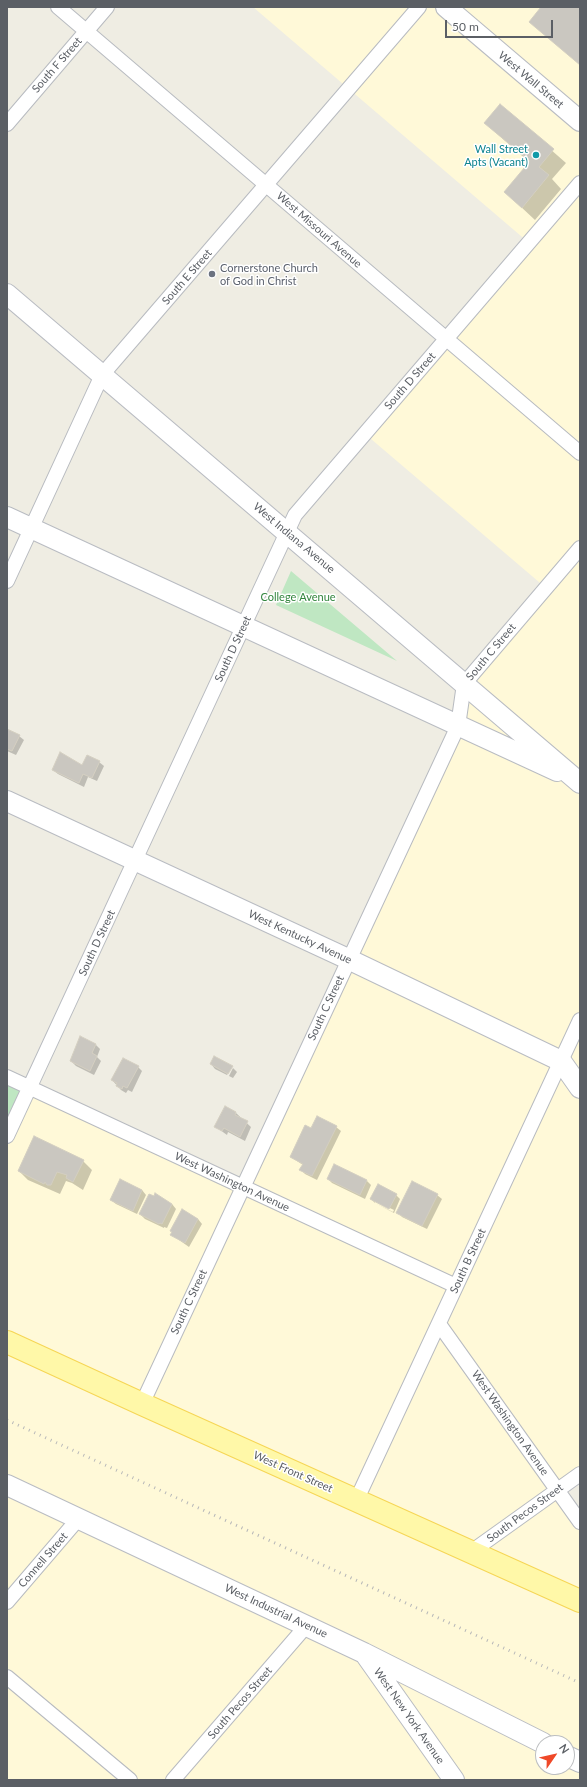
<!DOCTYPE html>
<html>
<head>
<meta charset="utf-8">
<style>
  body { margin:0 }
  #map { position:relative; width:587px; height:1787px; overflow:hidden; background:#efede3; font-family:Lato,sans-serif }
  canvas { display:block }
  .frame { position:absolute; inset:0; border:8px solid #5b5f65; pointer-events:none }
  .north { position:absolute; left:535px; top:1735px; width:40px; height:40px; box-sizing:border-box; background:#fff; border:1px solid #bdbfc1; border-radius:50%; rotate:56deg; font-size:11px; font-weight:700; line-height:16px; text-align:center; color:#5b5f65 }
  .north::after { content:''; display:block; margin:auto; width:14px; height:18px; background:#ef4929; clip-path:polygon(50% 0,100% 100%,50% 72%,0 100%) }
  .scale { position:absolute; left:445px; top:20px; width:108px; height:18px; box-sizing:border-box; border:2px solid #5b5f65; border-top:0; padding-left:5px; font-size:12px; line-height:14px; white-space:nowrap; color:#5b5f65; -webkit-text-stroke:3px #fff; paint-order:stroke }
</style>
</head>
<body>
<div id="map">
<canvas width="587" height="1787"></canvas>
<div class="frame"></div>
<div class="north">N</div>
<div class="scale">50 m</div>
</div>
<script>
const c = document.querySelector('canvas').getContext('2d');
c.lineJoin = 'round';
function fill(path, color) { c.fillStyle = color; c.fill(path, 'evenodd'); }
const shape = rows => new Path2D(rows.map(r => 'M' + r).join(''));
function strokePath(path, color, width, dash) { c.strokeStyle = color; c.lineWidth = width; c.lineCap = dash ? 'butt' : 'round'; c.setLineDash(dash || []); c.stroke(path); }
function label(font, color, halo, rows, align = 'center') {
  c.font = font + ' Lato,sans-serif'; c.lineWidth = 3; c.setLineDash([]); c.textBaseline = 'middle'; c.strokeStyle = halo; c.fillStyle = color; for (const [text, x, y, turn = 0] of rows) {
    c.save(); c.translate(x, y); c.rotate((+turn || 0) * Math.PI / 180); c.textAlign = isNaN(turn) ? turn : align; if (halo) c.strokeText(text, 0, 0); c.fillText(text, 0, 0); c.restore();
  }
}
fill(shape([
  [253,7,580,7,580,1470,557,1490,580,1522,580,1780,7,1780,7,1138,30,1088,243,1187,474,690,466,682,546,588,364,433,528,242],
  [543,1743,567,1743,567,1767,543,1767]
]), '#fff9d8');
fill(shape([
  [291,571,397,661,276,605],
  [7,1077,30,1088,7,1136]
]), '#bfe7c2');
fill(shape([
  [500,105,566,163,552,179,561,189,535,220,505,192,530,163,485,123],
  [7,730,19,736,24,740,16,755,7,751],
  [99,762,104,766,97,781,88,777,84,787,58,774,53,770,83,766],
  [81,1038,96,1045,100,1049,97,1057,101,1061,94,1075,76,1066,71,1061],
  [211,1064,231,1067,227,1075,215,1069],
  [138,1067,142,1071,132,1092,128,1090,126,1093,121,1090,112,1080],
  [233,1068,237,1072,233,1078,229,1076],
  [236,1113,251,1127,245,1141,228,1132,227,1135,216,1127],
  [336,1127,341,1131,317,1180,305,1174,301,1170,303,1165,291,1157,312,1129],
  [83,1161,92,1170,83,1190,72,1183,66,1181,60,1194,28,1180,19,1171],
  [335,1165,367,1181,371,1185,365,1199,332,1183,328,1179],
  [120,1180,142,1190,146,1195,137,1214,116,1204,111,1200],
  [396,1195,400,1199,394,1213,375,1203,393,1212,394,1210,375,1201,375,1203,371,1199],
  [437,1195,442,1199,427,1229,402,1217,398,1212],
  [172,1204,176,1209,167,1228,164,1227,164,1228,145,1219,140,1214],
  [182,1211,198,1219,202,1224,189,1247,172,1235]
]), '#0003');
const building = shape([
  [541,7,580,7,580,65,529,22,541,7],
  [500,104,554,149,539,167,549,175,522,208,504,192,530,161,484,123,500,104],
  [7,729,20,735,12,751,7,749,7,729],
  [60,752,82,765,87,755,100,761,92,778,83,774,79,783,52,770,60,752],
  [80,1036,96,1044,92,1053,97,1056,90,1071,70,1061,80,1036],
  [214,1056,233,1066,228,1074,210,1064,214,1056],
  [123,1058,139,1066,127,1088,123,1086,122,1089,116,1086,117,1083,111,1080,123,1058],
  [225,1106,236,1112,235,1115,248,1121,240,1137,224,1128,222,1131,214,1127,225,1106],
  [317,1116,337,1126,312,1176,299,1170,303,1164,290,1157,305,1125,311,1128,317,1116],
  [34,1136,84,1160,73,1182,66,1178,67,1175,57,1172,51,1185,47,1185,45,1182,44,1184,18,1171,34,1136],
  [334,1164,367,1180,360,1195,327,1179,334,1164],
  [120,1179,142,1190,133,1211,110,1200,120,1179],
  [412,1181,438,1194,422,1226,396,1213,412,1181],
  [378,1184,397,1194,389,1209,370,1199,378,1184],
  [155,1193,172,1204,162,1224,160,1223,159,1224,139,1214,149,1194,154,1196,155,1193],
  [182,1209,198,1219,185,1243,170,1235,172,1232,170,1231,182,1209]
]);
fill(building, '#cac7c0');
strokePath(building, '#d4cfc1', 1);
const street = shape([
  [58,7,580,453],
  [7,124,107,7],
  [7,581,102,375,419,7],
  [7,1077,456,1286],
  [7,1136,295,515,580,183],
  [439,1324,580,1522],
  [142,1404,458,726,464,684,580,548],
  [356,1501,580,1020],
  [471,1552,580,1474],
  [7,1602,79,1518],
  [7,1677,130,1780],
  [173,1780,307,1625]
]);
const secondary = shape([
  [446,7,580,121],
  [7,294,580,783],
  [7,517,557,771],
  [7,801,348,959,561,1061,580,1088],
  [7,1485,364,1653,543,1743],
  [365,1654,454,1780],
  [567,1756,580,1762]
]);
const primary = shape([
  [7,1342,142,1404,580,1601]
]);
strokePath(street, '#b8bbc0', 16);
strokePath(secondary, '#b9bcc2', 22);
strokePath(primary, '#f6d655', 24);
strokePath(street, '#fff', 14);
strokePath(secondary, '#fff', 20);
strokePath(primary, '#fff8a8', 22);
strokePath(shape([
  [7,1420,580,1683]
]), '#b6b7b8', 3, [1, 5]);
for (const [x, y, r, color] of [
  [536,155,4,"#0f9aa8"],
  [212,274,4,"#6b7280"]
]) { const dot = new Path2D(); dot.arc(x, y, r, 0, 2 * Math.PI); c.fillStyle = color; c.fill(dot); strokePath(dot, '#fff', 1.5); }
label('11px', '#5b5f65', '#fff', [
  ["South F Street",57,65,-49],
  ["West Wall Street",531,80,40],
  ["West Missouri Avenue",319,230,41],
  ["South E Street",187,277,-49],
  ["South D Street",410,381,-49],
  ["West Indiana Avenue",294,538,40],
  ["South D Street",233,649,-65],
  ["South C Street",491,652,-50],
  ["West Kentucky Avenue",300,937,25],
  ["South D Street",97,943,-65],
  ["South C Street",326,1008,-65],
  ["West Washington Avenue",232,1182,25],
  ["South B Street",468,1261,-65],
  ["South C Street",189,1302,-65],
  ["West Washington Avenue",510,1423,55],
  ["West Front Street",293,1472,24],
  ["South Pecos Street",525,1513,-36],
  ["Connell Street",43,1560,-49],
  ["West Industrial Avenue",276,1611,25],
  ["South Pecos Street",240,1703,-49],
  ["West New York Avenue",409,1716,55]
]);
label('11px', '#0d838f', '#fff', [
  ["Wall Street",528,149],
  ["Apts (Vacant)",528,162]
], 'right');
label('11px', '#5b616d', '#fff', [
  ["Cornerstone Church",220,268],
  ["of God in Christ",220,281]
], 'left');
label('11px', '#32853d', '#fff', [
  ["College Avenue",298,597]
]);
</script>
</body>
</html>
